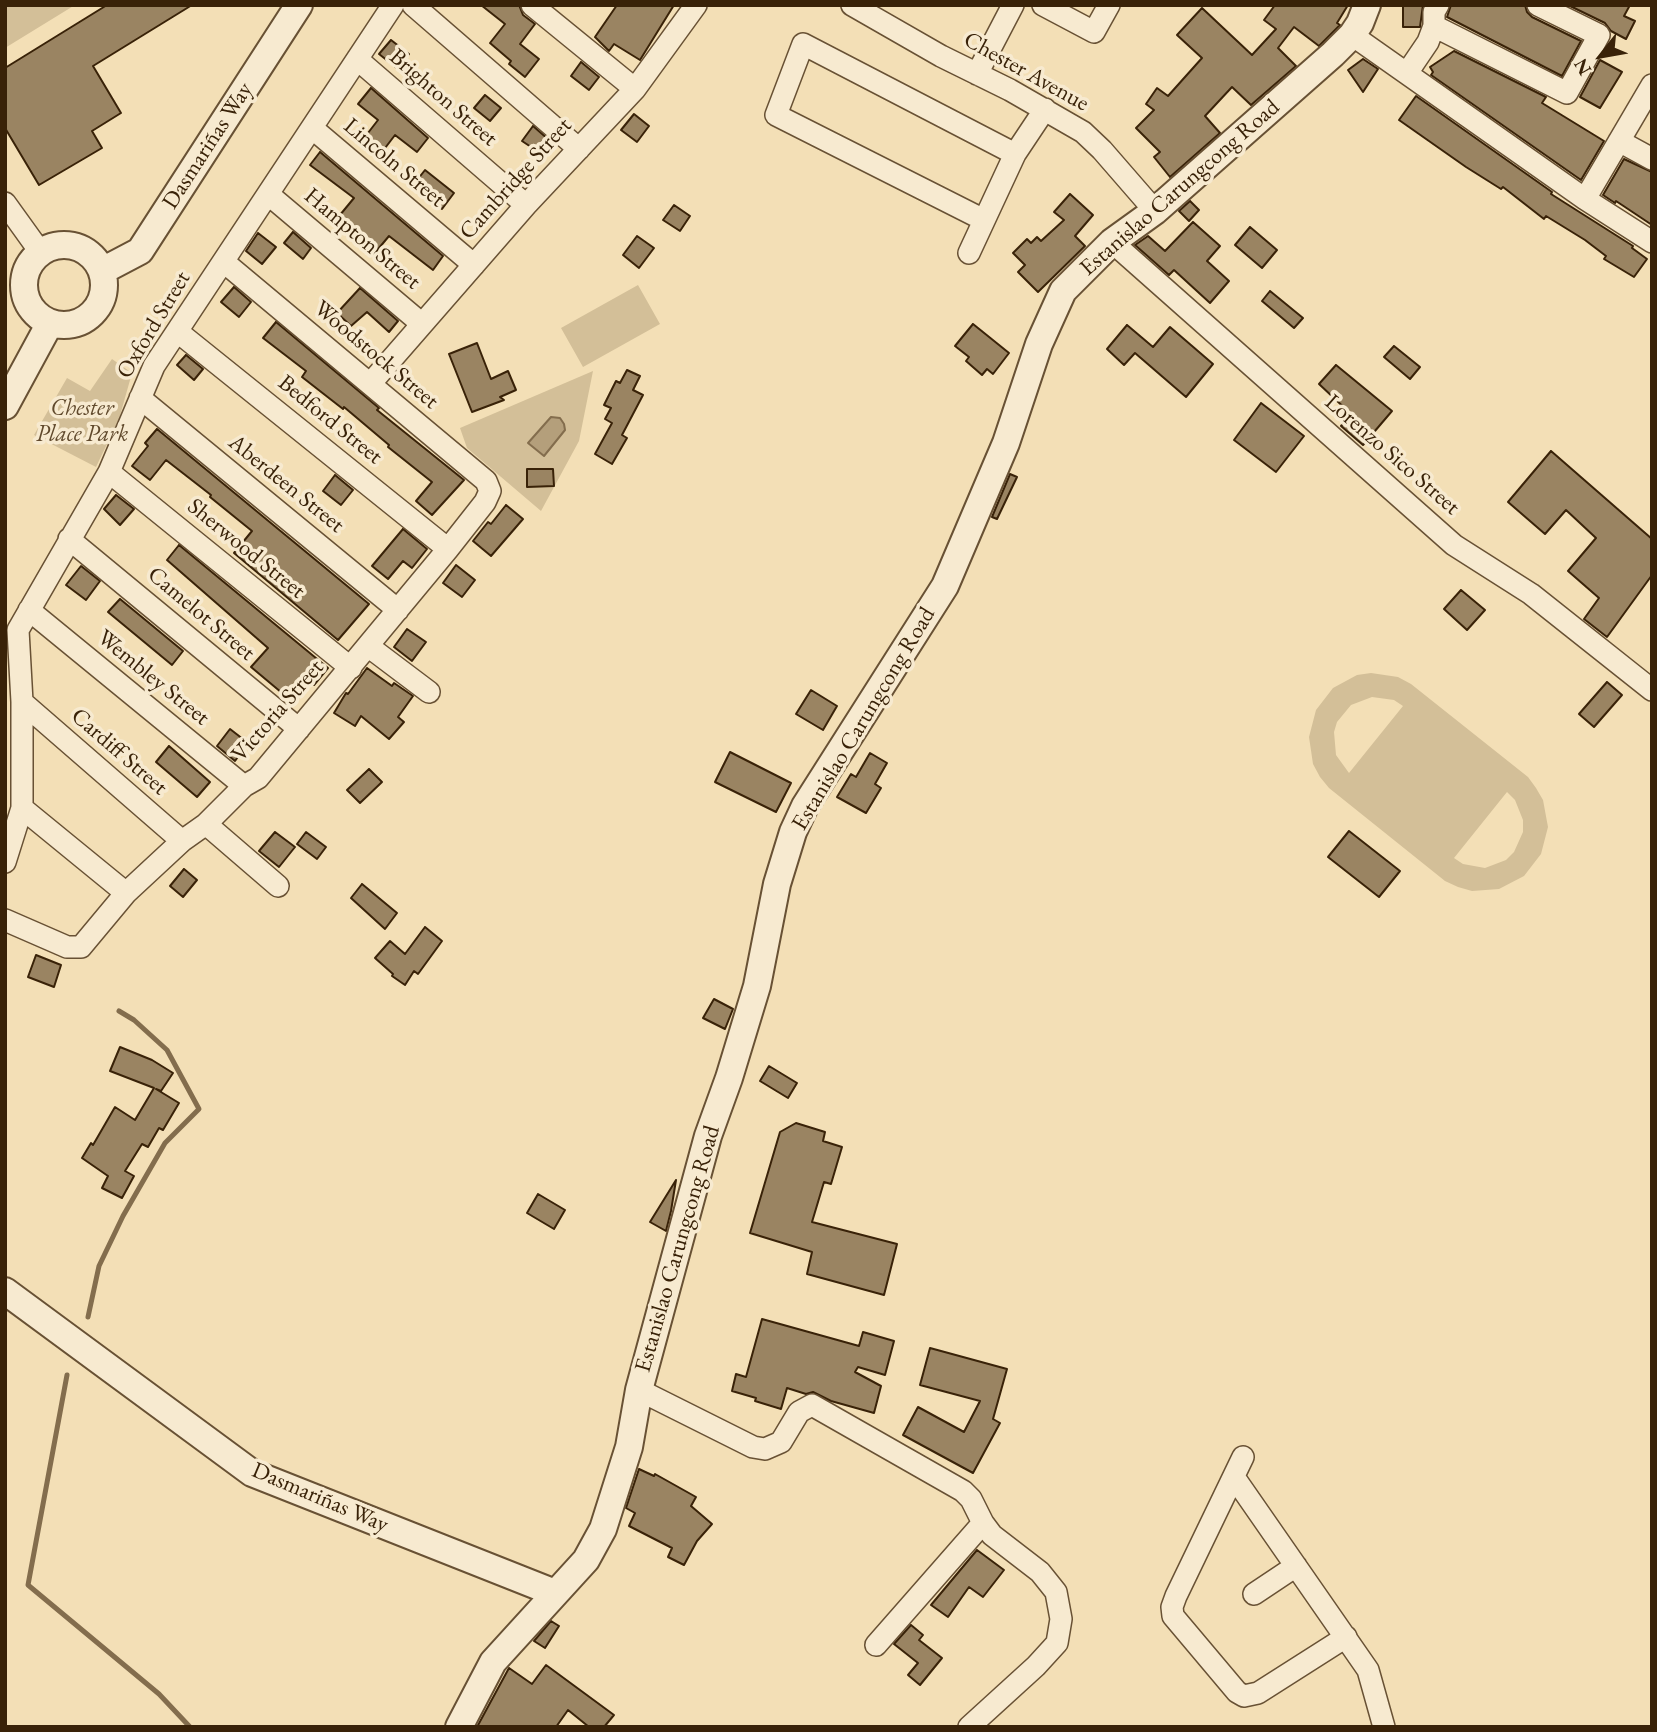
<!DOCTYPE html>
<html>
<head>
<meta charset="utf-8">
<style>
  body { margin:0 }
  #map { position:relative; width:1657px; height:1732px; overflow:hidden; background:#f3dfb6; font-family:"EB Garamond",serif }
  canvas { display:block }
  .frame { position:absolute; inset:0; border:7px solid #392208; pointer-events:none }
  .north { position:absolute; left:1566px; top:21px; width:70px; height:70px; -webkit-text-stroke:5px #f7ead0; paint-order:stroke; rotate:239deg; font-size:19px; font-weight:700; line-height:28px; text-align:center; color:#392208 }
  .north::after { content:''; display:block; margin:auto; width:24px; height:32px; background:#392208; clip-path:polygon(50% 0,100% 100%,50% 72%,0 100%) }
</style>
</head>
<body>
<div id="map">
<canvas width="1657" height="1732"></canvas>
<div class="frame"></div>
<div class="north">N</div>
</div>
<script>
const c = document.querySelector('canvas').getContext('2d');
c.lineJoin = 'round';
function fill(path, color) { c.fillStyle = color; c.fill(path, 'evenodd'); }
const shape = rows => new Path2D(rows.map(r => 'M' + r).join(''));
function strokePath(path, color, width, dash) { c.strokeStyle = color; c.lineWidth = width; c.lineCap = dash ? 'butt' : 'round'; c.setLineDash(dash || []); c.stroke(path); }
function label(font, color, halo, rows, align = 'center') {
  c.font = font + ' "EB Garamond",serif'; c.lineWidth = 7; c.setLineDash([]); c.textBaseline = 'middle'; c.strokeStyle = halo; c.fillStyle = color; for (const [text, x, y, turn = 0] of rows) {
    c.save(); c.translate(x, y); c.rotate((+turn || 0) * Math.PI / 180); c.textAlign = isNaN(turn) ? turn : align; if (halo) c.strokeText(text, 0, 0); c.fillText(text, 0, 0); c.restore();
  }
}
fill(shape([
  [5,5,75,5,5,48],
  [638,285,660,324,583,367,561,328],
  [112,359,132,373,119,419,96,467,34,435,67,378,90,391],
  [593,371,579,441,541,511,467,448,460,428],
  [1371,673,1398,677,1411,684,1528,777,1536,788,1543,800,1548,827,1541,854,1524,876,1499,889,1472,891,1458,887,1445,881,1329,788,1320,777,1313,764,1309,737,1316,710,1333,688,1357,675],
  [1372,697,1394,700,1403,706,1349,773,1336,755,1334,732,1337,722,1351,705],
  [1507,792,1515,800,1523,820,1523,832,1514,852,1506,860,1485,868,1463,864,1454,858]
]), '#d3bf98');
const water = shape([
  [551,417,560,418,564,424,565,430,544,456,528,443,551,417]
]);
fill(water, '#b49f7b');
strokePath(water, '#836d4d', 2);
strokePath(shape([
  [88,1317,99,1266,123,1216,165,1143,199,1109,167,1050,134,1020,119,1011],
  [67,1375,28,1585,159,1694,190,1727]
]), '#836d4d', 5);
const building = shape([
  [107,5,192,5,93,66,121,113,92,131,102,148,39,185,5,128,5,68,107,5],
  [481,5,519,5,523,15,535,24,520,44,539,59,525,77,509,64,511,61,490,43,505,24,481,5],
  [617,5,674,5,640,60,614,44,609,51,595,37,617,5],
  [1275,5,1348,5,1337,23,1340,25,1319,46,1294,27,1278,48,1296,66,1251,105,1232,87,1205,116,1220,133,1170,177,1154,157,1160,152,1136,128,1154,110,1146,104,1157,88,1168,96,1202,58,1177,35,1202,8,1252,55,1276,29,1264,20,1275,5],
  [1403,5,1423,5,1420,27,1403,27,1403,5],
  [1451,5,1525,5,1527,12,1532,17,1581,41,1562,76,1447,17,1451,5],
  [1568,5,1630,5,1624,16,1635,21,1626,39,1611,31,1605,23,1568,5],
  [391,40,409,54,398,69,379,54,391,40],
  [1454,51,1546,97,1542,103,1604,141,1581,180,1431,75,1433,72,1430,67,1454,51],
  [1363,59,1378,69,1363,92,1348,70,1363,59],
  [1600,60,1622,72,1600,108,1580,97,1600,60],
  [581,62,599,77,589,90,571,76,581,62],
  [371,88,428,138,417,152,395,135,379,156,361,142,378,120,358,104,371,88],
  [485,95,501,108,490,121,474,108,485,95],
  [1416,96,1552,192,1551,194,1633,246,1632,248,1647,259,1634,277,1604,259,1606,256,1585,240,1546,216,1544,219,1503,187,1501,189,1466,167,1399,120,1416,96],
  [634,114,649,126,637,142,621,130,634,114],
  [533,126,549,140,540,153,522,141,533,126],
  [320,152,443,256,433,270,389,236,374,254,335,221,354,198,310,165,320,152],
  [1624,159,1652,172,1652,225,1616,201,1615,203,1603,195,1624,159],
  [425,170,454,193,442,209,414,184,425,170],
  [1070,194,1093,215,1075,236,1085,246,1038,292,1018,272,1025,265,1013,253,1027,239,1031,243,1037,237,1041,241,1064,220,1054,212,1070,194],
  [1190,201,1199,210,1189,221,1179,211,1190,201],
  [674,205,690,216,680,231,663,220,674,205],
  [1193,222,1220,246,1207,261,1229,281,1210,303,1174,270,1169,275,1135,245,1148,236,1165,251,1193,222],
  [1250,227,1277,250,1262,268,1235,245,1250,227],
  [293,232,311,248,303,259,284,243,293,232],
  [258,233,276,247,262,264,246,251,258,233],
  [637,236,654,248,639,268,623,255,637,236],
  [234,287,251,302,239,317,221,302,234,287],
  [360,288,398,321,389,332,367,312,351,326,337,313,360,288],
  [1270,291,1303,318,1294,328,1262,301,1270,291],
  [276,322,379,408,377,410,464,480,432,515,416,501,432,482,388,447,389,445,344,407,343,409,302,377,306,371,263,338,276,322],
  [973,324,1009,353,993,374,987,369,982,375,966,361,969,357,955,346,973,324],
  [1127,325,1153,347,1170,327,1213,364,1186,397,1135,353,1124,365,1107,349,1127,325],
  [477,343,491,379,508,371,516,390,500,397,504,400,472,412,449,354,477,343],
  [1394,346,1420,367,1410,379,1384,357,1394,346],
  [186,355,203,369,194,380,177,365,186,355],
  [1336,365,1392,411,1363,445,1341,426,1351,414,1319,384,1336,365],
  [627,370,640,376,633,390,643,395,622,435,627,438,612,464,595,454,612,423,605,419,611,408,604,405,616,381,620,383,627,370],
  [1261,403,1304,436,1276,472,1234,440,1261,403],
  [157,429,369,604,338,640,234,553,252,531,210,497,211,495,166,460,150,480,132,466,148,446,145,443,157,429],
  [1551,451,1652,539,1652,575,1607,637,1584,619,1599,598,1568,571,1596,538,1566,510,1545,534,1508,502,1551,451],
  [527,469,553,469,554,486,527,487,527,469],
  [1010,474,1017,477,997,519,992,517,1010,474],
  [335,475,353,490,341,505,323,491,335,475],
  [116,495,134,509,120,525,104,509,116,495],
  [506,505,523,519,491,556,473,541,488,522,491,524,506,505],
  [403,529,427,549,412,568,403,561,388,579,372,566,403,529],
  [179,545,328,668,314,685,312,682,294,703,251,667,268,648,167,560,179,545],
  [456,565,475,580,462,597,443,583,456,565],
  [81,566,100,581,86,600,66,585,81,566],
  [1461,590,1485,610,1467,630,1444,609,1461,590],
  [120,599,183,651,172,665,108,612,120,599],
  [407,629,426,642,412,661,394,647,407,629],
  [367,668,392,686,394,683,413,696,398,717,404,722,389,739,361,716,355,726,334,713,346,693,348,694,367,668],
  [1607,682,1622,695,1594,727,1579,714,1607,682],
  [811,690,837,706,823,730,796,714,811,690],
  [230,729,248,743,235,761,217,746,230,729],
  [169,746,210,782,197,797,156,762,169,746],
  [730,752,791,783,776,812,715,782,730,752],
  [870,753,887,763,875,784,881,788,866,813,837,797,851,774,856,777,870,753],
  [369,769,382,782,360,803,347,790,369,769],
  [1349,831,1400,871,1379,897,1328,857,1349,831],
  [275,832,295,847,279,867,259,851,275,832],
  [306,832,326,847,317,859,297,844,306,832],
  [184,869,197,880,183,897,170,886,184,869],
  [362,884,397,913,385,929,351,898,362,884],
  [425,927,442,941,418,974,414,971,405,985,392,976,393,974,375,958,390,941,405,954,425,927],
  [36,955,61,965,54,987,28,977,36,955],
  [714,999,733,1009,725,1029,703,1018,714,999],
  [120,1047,152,1060,173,1073,161,1091,156,1089,179,1103,163,1130,159,1128,148,1147,142,1144,125,1171,134,1176,122,1198,102,1188,108,1176,82,1158,91,1143,93,1145,115,1107,135,1120,154,1088,110,1071,120,1047],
  [769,1066,797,1083,788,1098,760,1081,769,1066],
  [796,1123,825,1132,823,1141,842,1147,831,1184,824,1182,812,1222,897,1244,884,1295,807,1274,812,1252,750,1233,780,1132,796,1123],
  [676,1180,671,1211,666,1231,650,1222,676,1180],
  [538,1194,565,1210,554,1229,527,1213,538,1194],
  [762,1319,859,1346,863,1332,894,1341,885,1375,858,1367,855,1372,881,1386,874,1413,831,1401,813,1392,806,1394,787,1388,781,1409,755,1401,756,1398,732,1391,736,1374,746,1377,762,1319],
  [930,1348,1007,1369,993,1419,1000,1423,973,1473,903,1435,918,1407,964,1432,980,1401,920,1385,930,1348],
  [639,1469,654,1476,655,1474,696,1497,691,1506,712,1524,697,1541,684,1565,668,1557,672,1548,629,1526,635,1513,626,1508,639,1469],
  [977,1550,1004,1570,983,1597,969,1587,948,1617,931,1605,977,1550],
  [551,1621,559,1626,545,1648,534,1641,551,1621],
  [911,1625,923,1635,919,1640,942,1658,920,1685,908,1675,918,1663,894,1644,911,1625],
  [546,1665,614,1715,604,1727,589,1727,568,1710,556,1727,477,1727,509,1668,532,1684,546,1665]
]);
fill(building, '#9a8462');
strokePath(building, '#392208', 2);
const minor = shape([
  [413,5,579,149],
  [532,5,635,89],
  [852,5,941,56,1010,90,1083,132,1102,150,1155,211],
  [1043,5,1094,32,1109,5],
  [1434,26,1567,93,1599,35,1538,5],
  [1352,35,1585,199,1652,242],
  [357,59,526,205],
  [1407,73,1428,42,1434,26,1434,12,1438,5],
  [977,74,1013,5],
  [312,128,474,265],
  [1619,141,1652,159],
  [268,194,422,324],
  [1585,199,1652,85],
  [5,203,41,253],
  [984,220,776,115,803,44,1015,154],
  [1112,242,1454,545,1531,594,1652,690],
  [969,253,1015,154,1045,109],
  [178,332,448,549],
  [370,384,526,205,635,89,696,5],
  [140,398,398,610],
  [109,472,351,668],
  [69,539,299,729],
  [29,610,244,786],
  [368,646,429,692],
  [22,702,182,841],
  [22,808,126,893],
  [206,824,278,886],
  [5,862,22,808,22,702,18,630,109,472,154,366,393,5],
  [5,920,67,947,81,947,126,893,182,841,206,824,244,786,258,778,448,549,485,502,490,491,486,481,224,262],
  [639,1390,753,1447,765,1449,781,1442,799,1412,812,1405,963,1491,971,1499,983,1523,876,1645],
  [1243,1457,1176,1596,1172,1607,1173,1616,1237,1692,1244,1696,1258,1693,1346,1637],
  [1234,1477,1368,1670,1384,1727],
  [1254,1594,1296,1566],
  [969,1727,1036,1666,1057,1643,1061,1619,1056,1592,1040,1572,992,1535,983,1523]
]);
const tertiary = shape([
  '24 285a40 40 0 1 1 80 0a40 40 0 1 1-80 0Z',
  [102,271,140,251,299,5],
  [5,406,50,323],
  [5,1291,252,1473,555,1593],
  [459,1727,493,1662,586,1560,603,1529,629,1447,639,1390,708,1136,729,1078,757,986,777,884,793,832,805,806,945,586,1006,443,1039,344,1063,291,1112,242,1155,211,1333,54,1352,35,1360,23,1367,5]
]);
strokePath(minor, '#685134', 24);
strokePath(tertiary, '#685134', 30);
strokePath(minor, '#f7ead0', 21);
strokePath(tertiary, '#f7ead0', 26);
label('23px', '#392208', '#f7ead0', [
  ["Chester Avenue",1026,72,29],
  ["Brighton Street",443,98,41],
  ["Dasmariñas Way",208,146,-57],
  ["Lincoln Street",394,163,40],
  ["Cambridge Street",516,179,-48],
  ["Estanislao Carungcong Road",1180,188,-41],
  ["Hampton Street",362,239,40],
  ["Oxford Street",154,325,-59],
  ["Woodstock Street",376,355,40],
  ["Bedford Street",330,420,39],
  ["Lorenzo Sico Street",1392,455,41],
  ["Aberdeen Street",286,484,39],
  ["Sherwood Street",246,549,39],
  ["Camelot Street",201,614,40],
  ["Wembley Street",153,678,39],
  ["Victoria Street",278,711,-49],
  ["Estanislao Carungcong Road",864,719,-59],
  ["Cardiff Street",119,752,41],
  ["Estanislao Carungcong Road",678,1249,-74],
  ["Dasmariñas Way",320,1498,23]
]);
label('italic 23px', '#60492c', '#f7ead0', [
  ["Chester",82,409],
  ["Place Park",82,435]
]);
</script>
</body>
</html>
